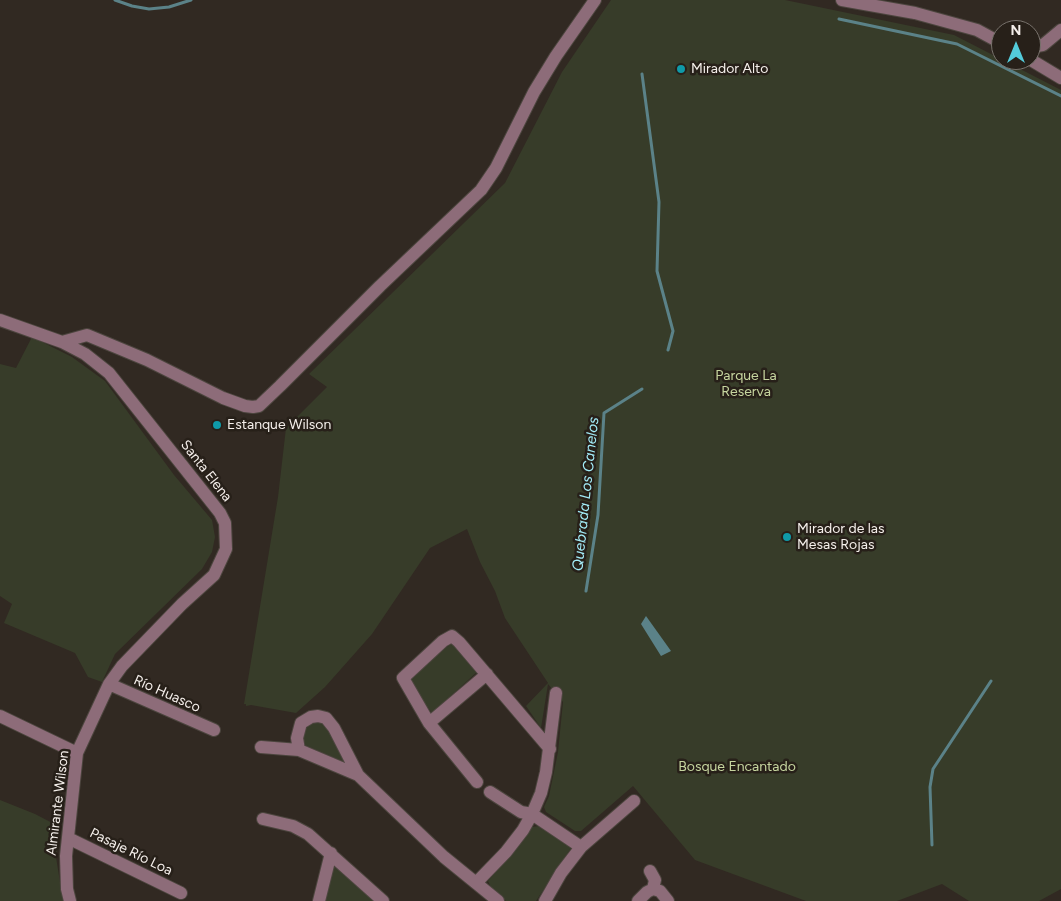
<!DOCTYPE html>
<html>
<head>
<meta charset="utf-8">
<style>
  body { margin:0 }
  #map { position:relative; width:1061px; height:901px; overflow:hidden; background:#312922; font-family:Figtree,sans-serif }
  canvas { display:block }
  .north { position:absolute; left:991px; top:20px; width:50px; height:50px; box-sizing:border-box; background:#272019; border:1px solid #79736d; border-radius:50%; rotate:0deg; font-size:14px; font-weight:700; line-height:20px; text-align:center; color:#f5efeb }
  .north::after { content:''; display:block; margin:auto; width:18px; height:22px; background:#53cbda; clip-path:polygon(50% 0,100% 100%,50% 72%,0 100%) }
</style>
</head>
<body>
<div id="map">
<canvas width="1061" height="901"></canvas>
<div class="north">N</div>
</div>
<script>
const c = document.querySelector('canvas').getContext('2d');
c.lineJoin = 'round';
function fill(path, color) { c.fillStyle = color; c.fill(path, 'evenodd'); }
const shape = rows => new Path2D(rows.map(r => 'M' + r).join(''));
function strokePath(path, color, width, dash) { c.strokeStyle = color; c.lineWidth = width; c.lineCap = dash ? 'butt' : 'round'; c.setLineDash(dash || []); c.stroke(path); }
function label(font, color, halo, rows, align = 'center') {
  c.font = font + ' Figtree,sans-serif'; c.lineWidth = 5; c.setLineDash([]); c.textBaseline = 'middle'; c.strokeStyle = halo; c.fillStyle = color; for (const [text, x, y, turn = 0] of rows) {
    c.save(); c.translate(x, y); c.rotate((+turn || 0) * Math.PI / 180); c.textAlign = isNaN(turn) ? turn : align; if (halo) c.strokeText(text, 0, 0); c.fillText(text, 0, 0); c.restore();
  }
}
fill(shape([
  [611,0,785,0,954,35,1061,90,1061,889,1039,901,969,901,942,884,897,901,806,901,695,860,633,786,581,831,575,831,546,812,544,807,549,796,558,752,563,702,548,684,541,728,526,706,548,683,505,618,495,591,480,562,467,529,430,548,372,634,325,687,296,713,251,705,246,706,246,704,244,704,278,497,286,428,327,387,309,374,505,183,562,72],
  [32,337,72,357,105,381,174,475,212,520,215,537,212,552,202,569,115,654,102,682,88,677,75,653,4,623,12,604,0,596,0,364,16,368],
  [452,643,477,672,432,713,409,683,413,674],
  [315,720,327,724,349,764,305,745,302,734,305,726],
  [0,800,35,814,60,827,56,857,63,901,0,901],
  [540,826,571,848,536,901,506,901,491,888,488,881,512,852,531,827],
  [333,863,375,901,325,901]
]), '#373c29');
fill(shape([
  [646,616,671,651,661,656,641,624]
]), '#5b8288');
strokePath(shape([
  [115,0,132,6,149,9,169,7,191,0],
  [839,19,957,44,1061,96],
  [642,74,659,202,657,271,673,331,668,350],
  [586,591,598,515,604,413,642,389],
  [932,845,930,787,933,769,991,681]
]), '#5b8288', 3);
const minor = shape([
  [842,0,915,13,977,30,1001,43],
  [1031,47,1043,45,1061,30],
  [1031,60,1061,78],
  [0,320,62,342,85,354,109,373,220,513,225,523,226,549,214,575,182,604,122,666,109,684,77,753,66,856,67,889,70,901],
  [62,342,87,335,147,360,223,398,245,406,253,407,259,406,280,386,380,286,481,190,496,168,534,92,556,56,595,0],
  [109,684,214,730],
  [0,716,77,753],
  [429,723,487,674],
  [261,747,299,750,358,775],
  [299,750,297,738,301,723,311,717,318,716,326,718,334,728,358,775,444,857,498,901],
  [477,782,429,723,403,678,443,641,452,636,459,642,550,749],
  [490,792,521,812,532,814,581,847],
  [263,819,293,826,308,834,383,901],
  [68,838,181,893],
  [650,871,655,880,653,889],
  [476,883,506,852,523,830,532,814,541,793,546,772,556,693],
  [319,901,331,853],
  [545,901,561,873,581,847,634,801],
  [638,901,647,892,653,889,660,891,668,901]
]);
strokePath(minor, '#4c453e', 14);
strokePath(minor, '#8d6c79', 12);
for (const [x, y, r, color] of [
  [681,69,5,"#0f9aa8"],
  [217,425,5,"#0f9aa8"],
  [787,537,5,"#0f9aa8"]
]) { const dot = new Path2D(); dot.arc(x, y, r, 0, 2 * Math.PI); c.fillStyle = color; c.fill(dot); strokePath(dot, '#272019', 2); }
label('14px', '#f5efeb', '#272019', [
  ["Mirador Alto",691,69],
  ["Estanque Wilson",227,425],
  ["Mirador de las",797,529],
  ["Mesas Rojas",797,545]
], 'left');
label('14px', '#c6d59f', '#272019', [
  ["Parque La",746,376],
  ["Reserva",746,392],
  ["Bosque Encantado",737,767]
]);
label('14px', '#f5efeb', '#272019', [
  ["Santa Elena",206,471,52],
  ["Río Huasco",167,694,24],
  ["Almirante Wilson",58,803,-83],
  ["Pasaje Río Loa",131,852,26]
]);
label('italic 15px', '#a3ecf8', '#272019', [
  ["Quebrada Los Canelos",586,494,-84]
]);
</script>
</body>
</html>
